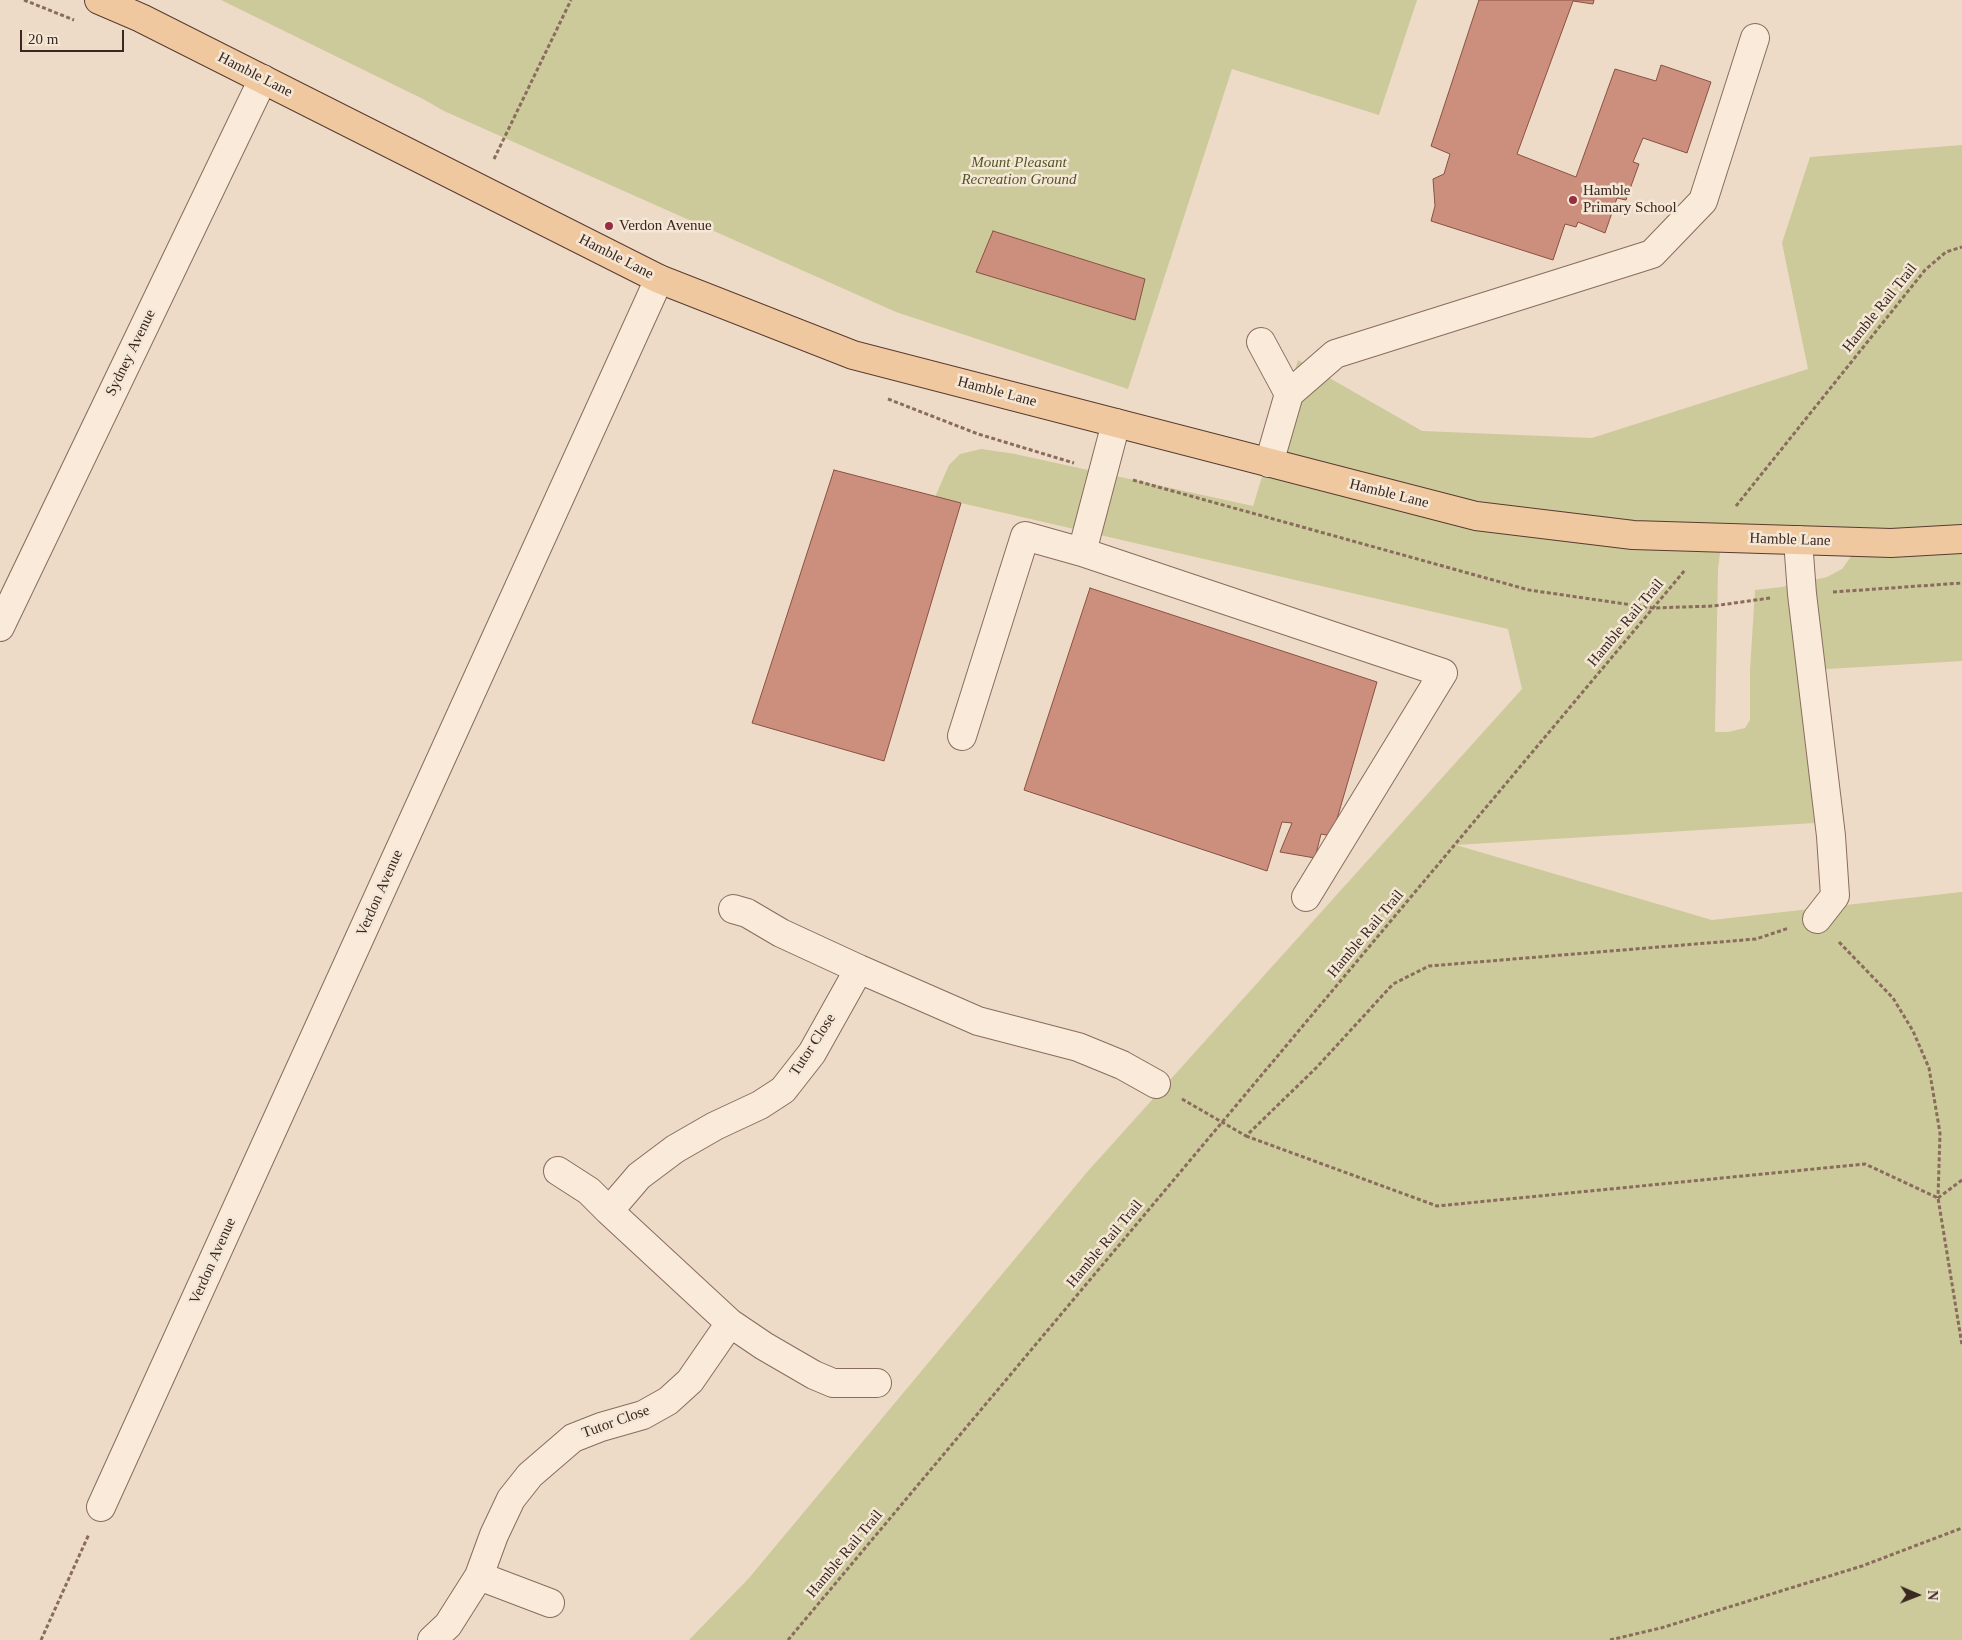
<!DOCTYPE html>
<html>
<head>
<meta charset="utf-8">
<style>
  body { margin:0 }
  #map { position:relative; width:1962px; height:1640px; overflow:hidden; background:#eedbc7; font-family:Georgia,serif }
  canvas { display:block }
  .north { position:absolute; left:1892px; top:1570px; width:50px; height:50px; -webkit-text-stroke:4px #f5e7d6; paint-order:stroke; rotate:91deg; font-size:14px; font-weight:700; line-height:20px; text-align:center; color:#3a2720 }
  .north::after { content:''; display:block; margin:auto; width:18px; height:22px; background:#3a2720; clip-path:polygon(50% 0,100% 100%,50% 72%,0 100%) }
  .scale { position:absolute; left:20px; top:30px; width:104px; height:22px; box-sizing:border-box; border:2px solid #3a2720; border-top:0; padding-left:6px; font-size:15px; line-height:18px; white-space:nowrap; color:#3a2720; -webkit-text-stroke:4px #f5e7d6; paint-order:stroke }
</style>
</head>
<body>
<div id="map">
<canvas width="1962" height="1640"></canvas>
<div class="north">N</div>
<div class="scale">20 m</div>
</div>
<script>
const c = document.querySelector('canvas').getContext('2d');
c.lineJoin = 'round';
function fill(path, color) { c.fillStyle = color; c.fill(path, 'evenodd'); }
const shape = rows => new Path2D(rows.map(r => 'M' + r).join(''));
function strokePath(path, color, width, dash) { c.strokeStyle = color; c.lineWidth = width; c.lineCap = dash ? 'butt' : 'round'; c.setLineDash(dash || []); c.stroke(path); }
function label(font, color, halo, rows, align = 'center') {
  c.font = font + ' Georgia,serif'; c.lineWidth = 5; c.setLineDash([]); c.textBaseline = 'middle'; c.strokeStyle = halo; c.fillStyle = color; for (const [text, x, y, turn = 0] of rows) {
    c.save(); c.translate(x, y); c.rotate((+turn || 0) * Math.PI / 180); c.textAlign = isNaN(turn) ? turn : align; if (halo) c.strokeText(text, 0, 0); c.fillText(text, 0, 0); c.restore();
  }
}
fill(shape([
  [221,0,1417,0,1379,115,1232,69,1128,389,896,312,444,111,423,99],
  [1962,145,1962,661,1811,670,1814,823,1456,845,1712,920,1962,892,1962,1640,689,1640,749,1578,1088,1171,1522,689,1508,629,935,497,949,465,960,454,981,449,1015,454,1253,506,1298,360,1422,431,1592,438,1808,369,1782,243,1810,157],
  [1722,538,1852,555,1842,569,1827,577,1782,587,1755,590,1750,670,1750,720,1745,728,1728,732,1715,732,1718,569]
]), '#ccc99a');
const building = shape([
  [1479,0,1594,0,1593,4,1573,1,1517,154,1576,177,1615,69,1656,81,1661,65,1711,82,1687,153,1643,138,1633,162,1639,164,1626,200,1617,198,1605,233,1578,222,1576,227,1565,224,1553,260,1431,221,1435,206,1433,179,1444,174,1450,154,1431,146,1479,0],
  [993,231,1145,279,1135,320,976,272,993,231],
  [834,470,961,503,884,761,752,723,834,470],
  [1090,588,1377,682,1332,836,1321,834,1315,858,1280,852,1292,823,1282,822,1267,871,1024,790,1090,588]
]);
fill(building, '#cc8f7d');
strokePath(building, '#885142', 1);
const minor = shape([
  [1261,342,1289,394],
  [1269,463,1289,394,1335,354,1652,254,1703,201,1755,38],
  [1798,540,1802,594,1831,836,1835,896,1817,919],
  [1082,552,1116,423],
  [0,627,263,79],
  [962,736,1025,536,1082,552,1443,673,1306,897],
  [733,909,747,913,781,933,859,969],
  [558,1171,589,1191,609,1211],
  [730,1323,764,1346,814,1375,833,1383,877,1383],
  [101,1507,659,279],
  [479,1576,550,1603],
  [432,1640,448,1625,479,1576,494,1535,511,1499,530,1475,573,1438,601,1427,643,1415,668,1401,690,1381,730,1323,609,1211,639,1176,675,1149,715,1126,760,1105,783,1090,812,1053,859,969,978,1021,1078,1047,1122,1065,1156,1084]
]);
const major = shape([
  [99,0,141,18,659,279,853,355,1476,516,1633,535,1891,543,1962,539]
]);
strokePath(minor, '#896c5c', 30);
strokePath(major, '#583b30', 30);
strokePath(shape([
  [24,0,74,20],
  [494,159,571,0],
  [888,399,978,434,1074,463],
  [1133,480,1529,590,1653,608,1713,606,1770,598],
  [1736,506,1925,270,1946,252,1962,247],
  [1833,592,1962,583],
  [1839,942,1893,998,1913,1031,1929,1068,1940,1133,1938,1198],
  [1182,1099,1246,1136,1317,1067,1393,984,1429,966,1756,939,1789,928],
  [1246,1136,1437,1206,1865,1164,1938,1198,1962,1345],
  [1938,1198,1962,1180],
  [41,1640,89,1534],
  [788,1640,1685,570],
  [1610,1640,1661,1628,1862,1566,1962,1528]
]), '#896c5c', 3, [4, 2.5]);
strokePath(minor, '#f9eada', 28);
strokePath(major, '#f0c89f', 28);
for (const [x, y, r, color] of [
  [1573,200,5,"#982d41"],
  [609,226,5,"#982d41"]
]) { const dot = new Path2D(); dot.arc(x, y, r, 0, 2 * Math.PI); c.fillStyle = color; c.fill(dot); strokePath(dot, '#f5e7d6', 2); }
label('15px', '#3a2720', '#f5e7d6', [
  ["Hamble Lane",255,75,27],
  ["Hamble Lane",616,257,27],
  ["Hamble Rail Trail",1880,308,-51],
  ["Sydney Avenue",131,353,-64],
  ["Hamble Lane",997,392,15],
  ["Hamble Lane",1389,494,14],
  ["Hamble Lane",1790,540,2],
  ["Hamble Rail Trail",1626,623,-50],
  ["Verdon Avenue",380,893,-66],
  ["Hamble Rail Trail",1366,934,-50],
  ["Tutor Close",813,1045,-57],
  ["Hamble Rail Trail",1105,1244,-50],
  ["Verdon Avenue",213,1261,-66],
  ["Tutor Close",616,1422,-20],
  ["Hamble Rail Trail",845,1554,-50]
]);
label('italic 15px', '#535626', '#f5e7d6', [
  ["Mount Pleasant",1019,163],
  ["Recreation Ground",1019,180]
]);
label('15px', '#3a2720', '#f5e7d6', [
  ["Hamble",1583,191],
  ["Primary School",1583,208],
  ["Verdon Avenue",619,226]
], 'left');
</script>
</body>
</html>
